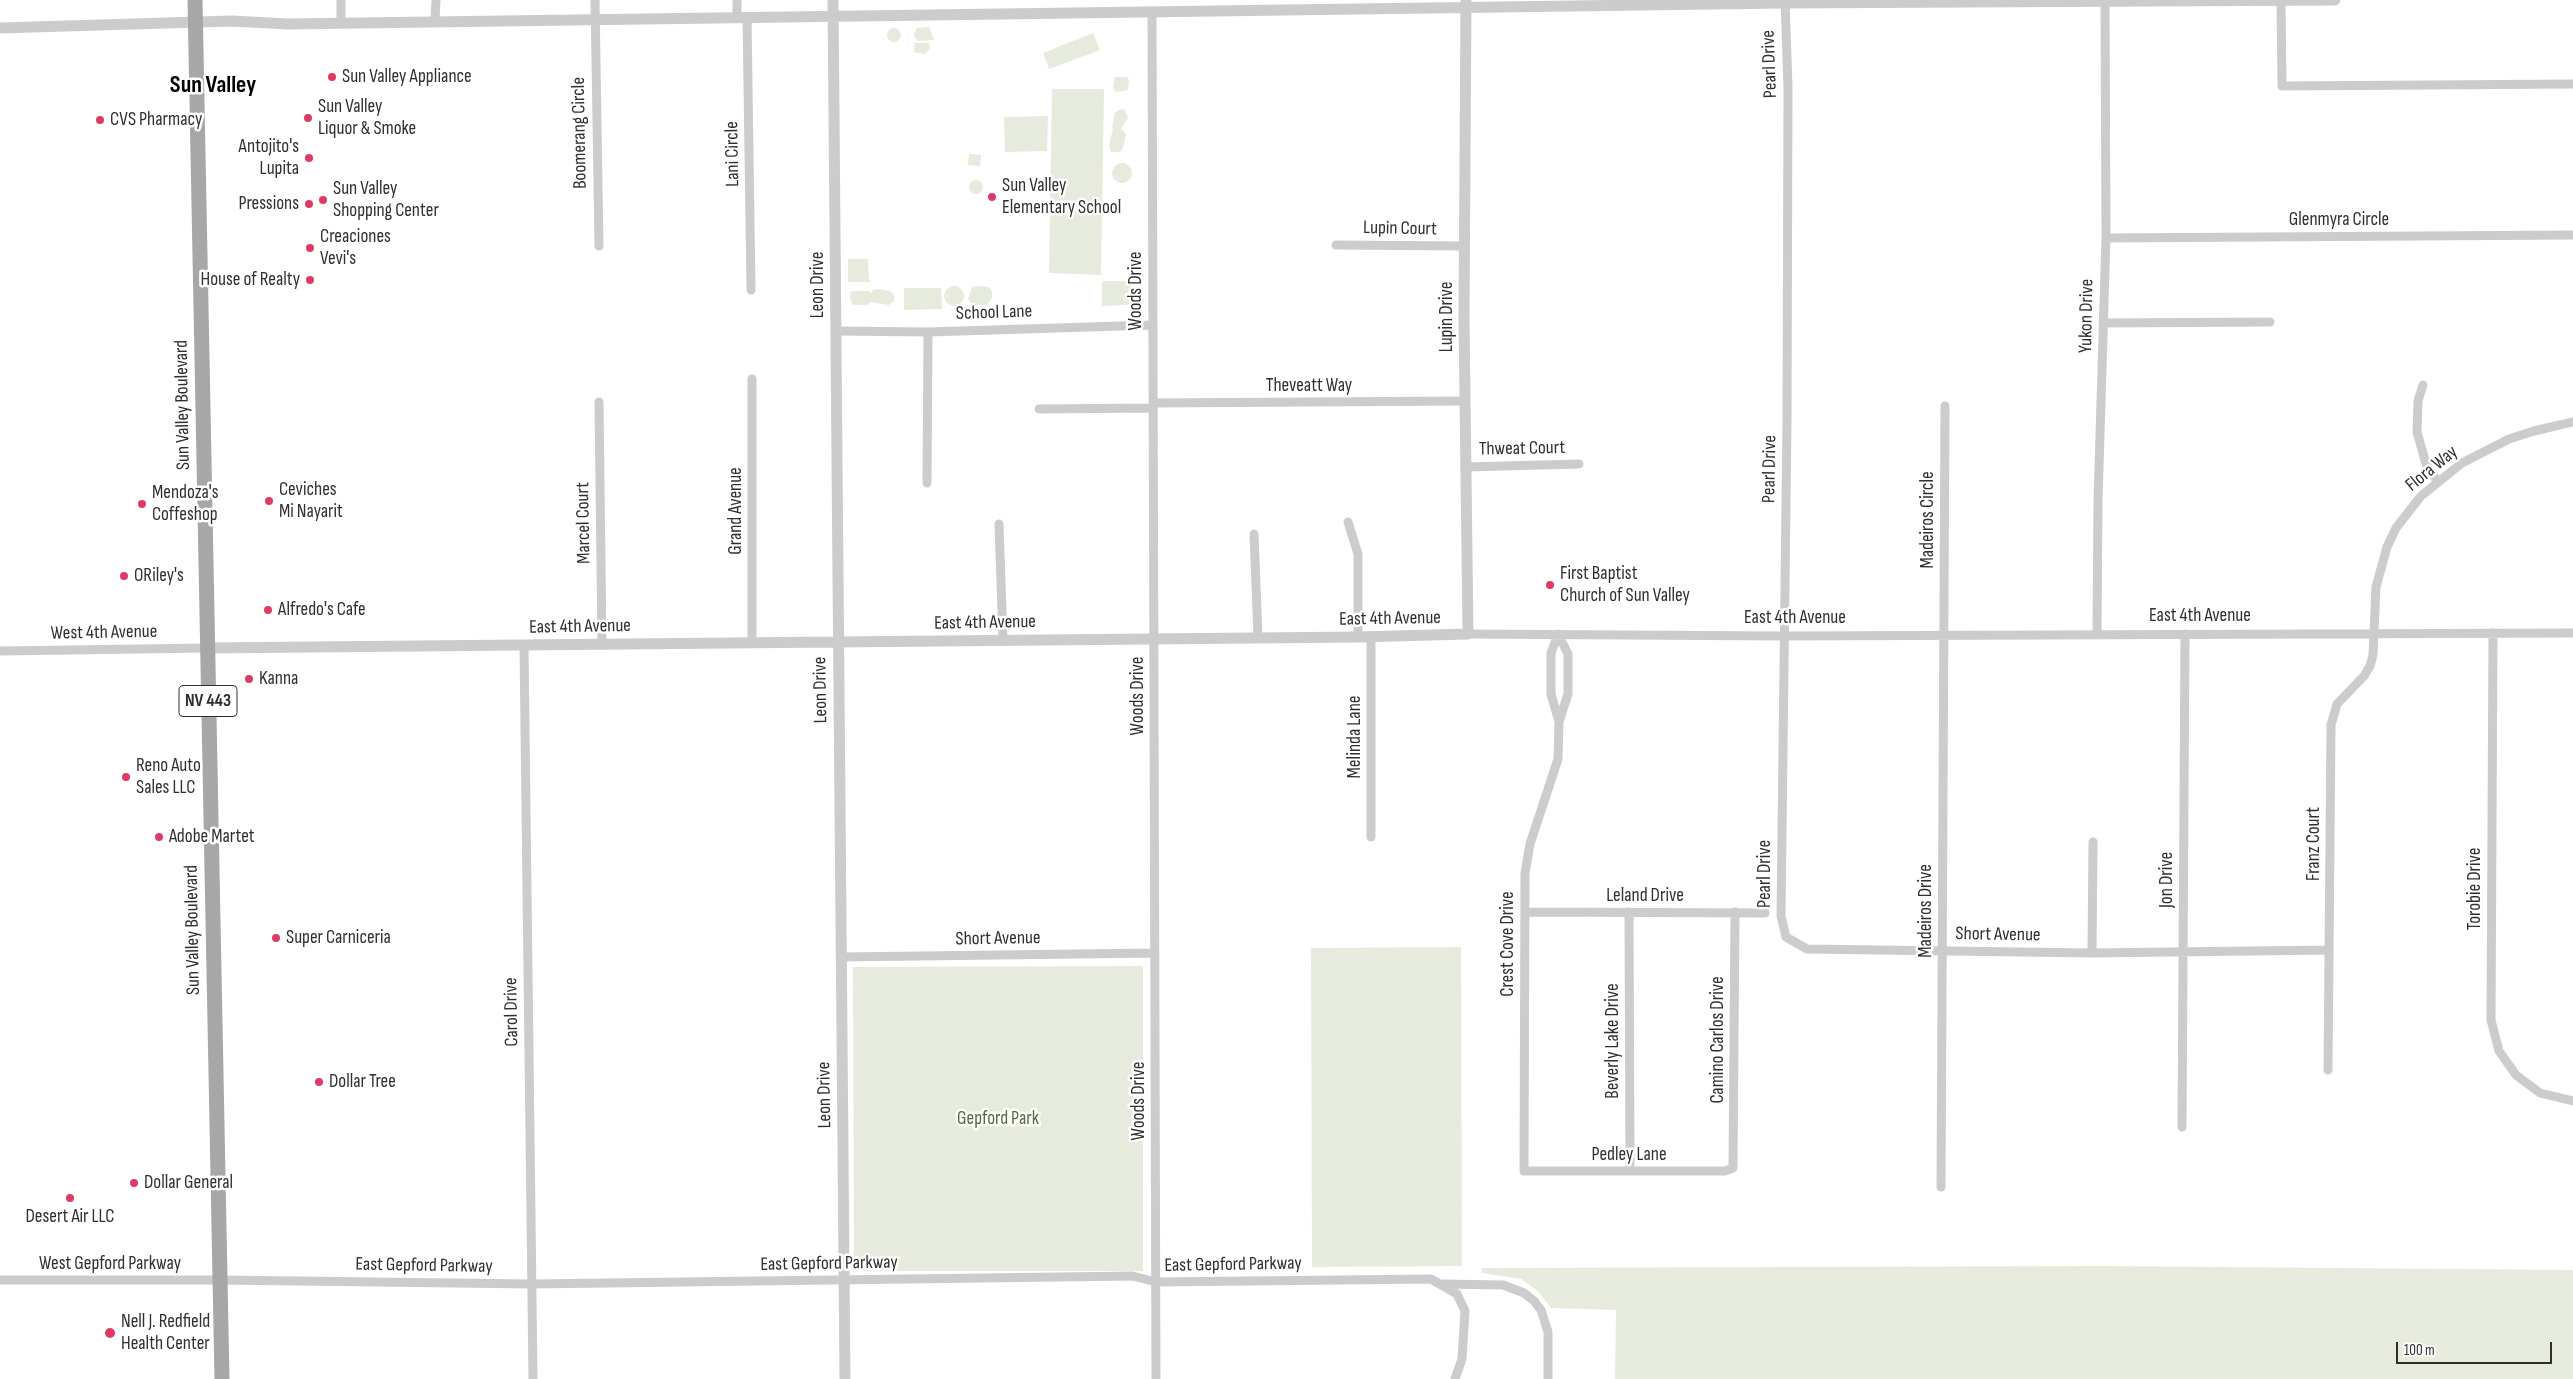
<!DOCTYPE html>
<html>
<head>
<meta charset="utf-8">
<style>
  body { margin:0 }
  #map { position:relative; width:2573px; height:1379px; overflow:hidden; background:#fff; font-family:"Sofia Sans Condensed",sans-serif }
  canvas { display:block }
  .scale { position:absolute; left:2396px; top:1342px; width:156px; height:22px; box-sizing:border-box; border:2px solid #2f2f2f; border-top:0; padding-left:6px; font-size:15px; line-height:18px; white-space:nowrap; color:#2f2f2f; -webkit-text-stroke:4px #fff; paint-order:stroke }
</style>
</head>
<body>
<div id="map">
<canvas width="2573" height="1379"></canvas>
<div class="scale">100 m</div>
</div>
<script>
const c = document.querySelector('canvas').getContext('2d');
c.lineJoin = 'round';
function fill(path, color) { c.fillStyle = color; c.fill(path, 'evenodd'); }
const shape = rows => new Path2D(rows.map(r => 'M' + r).join(''));
function strokePath(path, color, width, dash) { c.strokeStyle = color; c.lineWidth = width; c.lineCap = dash ? 'butt' : 'round'; c.setLineDash(dash || []); c.stroke(path); }
function label(font, color, halo, rows, align = 'center') {
  c.font = font + ' "Sofia Sans Condensed",sans-serif'; c.lineWidth = 5; c.setLineDash([]); c.textBaseline = 'middle'; c.strokeStyle = halo; c.fillStyle = color; for (const [text, x, y, turn = 0] of rows) {
    c.save(); c.translate(x, y); c.rotate((+turn || 0) * Math.PI / 180); c.textAlign = isNaN(turn) ? turn : align; if (halo) c.strokeText(text, 0, 0); c.fillText(text, 0, 0); c.restore();
  }
}
fill(shape([
  [929,27,934,40,917,41,914,35,917,28],
  '887 35a7 7 0 1 1 14 0a7 7 0 1 1-14 0Z',
  [1093,33,1100,50,1049,69,1043,53],
  [915,43,929,43,930,49,925,54,914,52],
  [1115,77,1127,77,1129,80,1128,90,1115,92,1113,87],
  [1052,89,1104,89,1101,275,1049,273],
  [1124,109,1128,118,1121,129,1126,134,1123,148,1120,152,1111,152,1109,147,1113,128,1111,125,1113,125,1114,114,1118,110],
  [1048,116,1047,151,1005,152,1004,117],
  [969,154,981,155,980,166,968,165],
  '1112 173a10 10 0 1 1 20 0a10 10 0 1 1-20 0Z',
  '969 187a7 7 0 1 1 14 0a7 7 0 1 1-14 0Z',
  [848,259,868,259,869,279,871,282,848,282],
  [1102,281,1131,281,1131,302,1127,305,1102,306],
  [979,286,989,287,992,292,992,298,987,305,972,305,968,299,972,287],
  '944 296a10 10 0 1 1 20 0a10 10 0 1 1-20 0Z',
  [904,288,941,288,942,309,904,310],
  [879,289,890,291,894,295,894,301,889,305,870,302,868,305,853,305,850,299,851,291,868,291,872,293,873,290],
  [1461,947,1462,1266,1312,1267,1311,948],
  [1143,966,1143,1271,854,1271,853,967],
  [2103,1266,2573,1270,2573,1379,1615,1379,1616,1310,1551,1308,1538,1291,1521,1279,1482,1273,1482,1268]
]), '#e7ebdd');
strokePath(shape([
  [341,0,341,22],
  [595,0,599,246],
  [737,0,737,17],
  [1785,0,1788,87,1787,421,1781,916,1786,937,1807,949,2092,953,2329,950],
  [2281,0,2282,86,2573,84],
  [1152,12,1156,1379],
  [747,17,751,290],
  [435,21,436,0],
  [2106,238,2573,235],
  [1336,245,1464,246],
  [2103,323,2270,322],
  [836,331,928,332,1153,325],
  [752,379,752,643],
  [2423,385,2418,401,2417,432,2426,464,2437,481],
  [599,402,602,645],
  [1153,403,1465,401],
  [1039,409,1153,408],
  [1465,467,1579,464],
  [927,483,928,332],
  [1348,522,1358,554,1358,637],
  [999,524,1003,641],
  [1254,534,1258,638],
  [2493,633,2491,1020,2499,1051,2516,1075,2540,1093,2573,1101],
  [1468,634,1782,636,2573,633],
  [1558,634,1551,653,1551,694,1559,722,1558,759,1530,844,1525,873,1524,1171,1725,1171,1733,1168,1735,912],
  [1558,634,1568,654,1568,694,1559,722],
  [2097,634,2098,500,2106,238,2105,0],
  [1371,637,1371,837],
  [524,645,533,1379],
  [0,651,207,648],
  [1525,912,1765,913],
  [1629,912,1630,1171],
  [2092,953,2093,842],
  [841,957,1155,953],
  [2328,1070,2331,725,2337,704,2364,676,2370,666,2373,655,2376,587,2387,547,2396,528,2421,496,2462,463,2509,439,2534,431,2573,422],
  [2182,1127,2185,634],
  [1941,1187,1945,406],
  [0,1280,219,1280,532,1284,1133,1276,1156,1282,1431,1279,1457,1294,1465,1311,1462,1359,1455,1379],
  [1443,1284,1503,1285,1524,1293,1534,1301,1541,1310,1548,1332,1548,1379]
]), '#ccc', 9);
strokePath(shape([
  [833,0,845,1379],
  [0,28,232,21,288,24,1785,3,2335,0],
  [207,648,1358,637,1468,634,1464,317,1466,2]
]), '#ccc', 11);
strokePath(shape([
  [195,0,222,1379]
]), '#a7a7a7', 15);
for (const [x, y, r, color] of [
  [332,77,5,"#db3b64"],
  [308,118,5,"#db3b64"],
  [100,120,5,"#db3b64"],
  [309,158,5,"#db3b64"],
  [992,197,5,"#db3b64"],
  [323,200,5,"#db3b64"],
  [309,204,5,"#db3b64"],
  [310,248,5,"#db3b64"],
  [310,280,5,"#db3b64"],
  [269,501,5,"#db3b64"],
  [142,504,5,"#db3b64"],
  [124,576,5,"#db3b64"],
  [1550,585,5,"#db3b64"],
  [268,610,5,"#db3b64"],
  [249,679,5,"#db3b64"],
  [126,777,5,"#db3b64"],
  [159,837,5,"#db3b64"],
  [276,938,5,"#db3b64"],
  [319,1082,5,"#db3b64"],
  [134,1183,5,"#db3b64"],
  [70,1198,5,"#db3b64"],
  [110,1333,6,"#db3b64"]
]) { const dot = new Path2D(); dot.arc(x, y, r, 0, 2 * Math.PI); c.fillStyle = color; c.fill(dot); strokePath(dot, '#fff', 2); }
for (const [x, y, w] of [
  [208,701,58]
]) { const box = new Path2D(); box.roundRect(x - w / 2, y - 15.5, w, 31, 4); c.fillStyle = '#fff'; c.fill(box); strokePath(box, '#2f2f2f', 1); }
label('bold 18px', '#2f2f2f', null, [
  ["NV 443",208,701]
]);
label('19px', '#2f2f2f', '#fff', [
  ["Pearl Drive",1770,64,-92],
  ["Boomerang Circle",580,133,-91],
  ["Lani Circle",733,154,-91],
  ["Glenmyra Circle",2339,220],
  ["Lupin Court",1400,229,1],
  ["Leon Drive",818,285,-90],
  ["Woods Drive",1136,291,-90],
  ["School Lane",994,313,-2],
  ["Yukon Drive",2087,316,-89],
  ["Lupin Drive",1447,317,-90],
  ["Theveatt Way",1309,386],
  ["Sun Valley Boulevard",183,405,-91],
  ["Thweat Court",1522,449,-1],
  ["Pearl Drive",1770,469,-89],
  ["Flora Way",2432,469,-39],
  ["Grand Avenue",736,511,-90],
  ["Madeiros Circle",1928,520,-90],
  ["Marcel Court",584,523,-91],
  ["East 4th Avenue",2200,616],
  ["East 4th Avenue",1795,618],
  ["East 4th Avenue",1390,619,-1],
  ["East 4th Avenue",985,623,-1],
  ["East 4th Avenue",580,627,-1],
  ["West 4th Avenue",104,633,-1],
  ["Leon Drive",821,690,-91],
  ["Woods Drive",1138,696,-90],
  ["Melinda Lane",1355,737,-90],
  ["Franz Court",2314,844,-90],
  ["Pearl Drive",1765,874,-90],
  ["Jon Drive",2167,880,-90],
  ["Torobie Drive",2475,889,-90],
  ["Leland Drive",1645,896],
  ["Madeiros Drive",1926,911,-90],
  ["Sun Valley Boulevard",193,930,-91],
  ["Short Avenue",1998,935,1],
  ["Short Avenue",998,939,-1],
  ["Crest Cove Drive",1508,944,-90],
  ["Carol Drive",512,1012,-91],
  ["Camino Carlos Drive",1718,1040,-90],
  ["Beverly Lake Drive",1613,1041,-90],
  ["Leon Drive",825,1095,-91],
  ["Woods Drive",1139,1101,-90],
  ["Pedley Lane",1629,1155],
  ["West Gepford Parkway",110,1264],
  ["East Gepford Parkway",829,1264,-1],
  ["East Gepford Parkway",1233,1265,-1],
  ["East Gepford Parkway",424,1266,1]
]);
label('19px', '#2f2f2f', '#fff', [
  ["Sun Valley Appliance",342,77],
  ["Sun Valley",318,107],
  ["Liquor & Smoke",318,129],
  ["CVS Pharmacy",110,120],
  ["Antojito's",299,147,"right"],
  ["Lupita",299,169,"right"],
  ["Sun Valley",1002,186],
  ["Elementary School",1002,208],
  ["Sun Valley",333,189],
  ["Shopping Center",333,211],
  ["Pressions",299,204,"right"],
  ["Creaciones",320,237],
  ["Vevi's",320,259],
  ["House of Realty",300,280,"right"],
  ["Ceviches",279,490],
  ["Mi Nayarit",279,512],
  ["Mendoza's",152,493],
  ["Coffeshop",152,515],
  ["First Baptist",1560,574],
  ["Church of Sun Valley",1560,596],
  ["ORiley's",134,576],
  ["Alfredo's Cafe",278,610],
  ["Kanna",259,679],
  ["Reno Auto",136,766],
  ["Sales LLC",136,788],
  ["Adobe Martet",169,837],
  ["Super Carniceria",286,938],
  ["Dollar Tree",329,1082],
  ["Dollar General",144,1183],
  ["Desert Air LLC",70,1217,"center"],
  ["Nell J. Redfield",121,1322],
  ["Health Center",121,1344]
], 'left');
label('19px', '#59683e', '#fff', [
  ["Gepford Park",998,1119]
]);
label('bold 24px', '#000', '#fff', [
  ["Sun Valley",213,86]
]);
</script>
</body>
</html>
